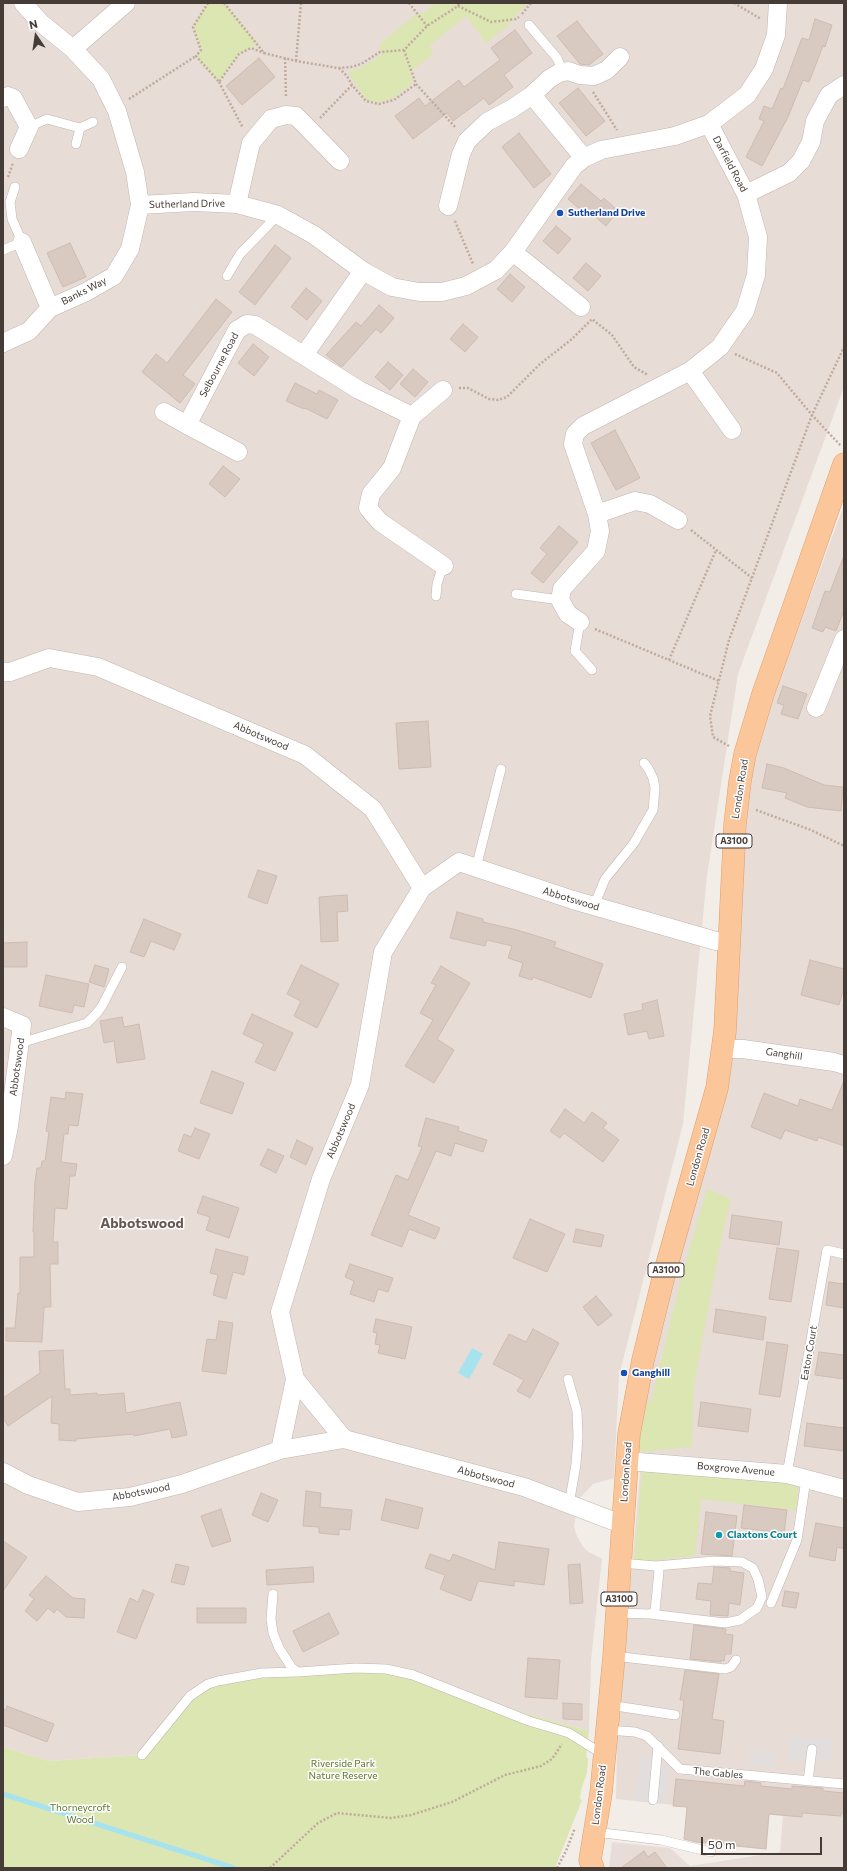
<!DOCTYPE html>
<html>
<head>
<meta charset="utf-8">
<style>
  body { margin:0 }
  #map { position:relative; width:847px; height:1871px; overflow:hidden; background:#f3ede8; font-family:Commissioner,sans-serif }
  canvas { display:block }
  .frame { position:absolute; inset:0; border:4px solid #463c37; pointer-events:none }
  .north { position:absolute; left:16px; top:16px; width:40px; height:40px; -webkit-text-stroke:3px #fff; paint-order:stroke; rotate:347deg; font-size:11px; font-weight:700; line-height:16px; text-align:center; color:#463c37 }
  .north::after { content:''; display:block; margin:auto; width:14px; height:18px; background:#463c37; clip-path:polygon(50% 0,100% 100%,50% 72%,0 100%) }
  .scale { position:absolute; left:701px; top:1837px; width:121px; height:18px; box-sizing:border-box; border:2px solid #463c37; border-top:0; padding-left:5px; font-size:12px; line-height:14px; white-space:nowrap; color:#463c37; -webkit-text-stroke:3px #fff; paint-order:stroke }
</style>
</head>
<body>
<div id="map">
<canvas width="847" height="1871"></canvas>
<div class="frame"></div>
<div class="north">N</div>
<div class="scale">50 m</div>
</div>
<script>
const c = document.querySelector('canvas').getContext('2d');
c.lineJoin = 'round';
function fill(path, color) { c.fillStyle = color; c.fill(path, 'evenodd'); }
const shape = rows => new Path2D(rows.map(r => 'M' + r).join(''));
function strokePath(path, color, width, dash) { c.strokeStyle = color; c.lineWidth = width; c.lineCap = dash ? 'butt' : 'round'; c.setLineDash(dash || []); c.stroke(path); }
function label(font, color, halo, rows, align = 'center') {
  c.font = font + ' Commissioner,sans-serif'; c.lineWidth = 3; c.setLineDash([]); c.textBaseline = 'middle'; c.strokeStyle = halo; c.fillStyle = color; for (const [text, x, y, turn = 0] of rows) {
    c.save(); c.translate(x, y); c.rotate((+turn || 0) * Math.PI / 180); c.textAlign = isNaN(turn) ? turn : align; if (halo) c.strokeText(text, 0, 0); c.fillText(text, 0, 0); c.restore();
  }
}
fill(shape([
  [3,3,844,3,844,387,738,674,707,876,683,1124,619,1376,614,1478,593,1484,579,1499,574,1526,576,1534,583,1547,589,1552,602,1559,591,1661,589,1731,388,1675,142,1755,49,1761,3,1747],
  [844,505,844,1868,609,1868,612,1842,670,1848,690,1866,780,1852,783,1816,616,1799,617,1739,650,1357,731,1068,743,820,760,732]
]), '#e7ddd6');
fill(shape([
  [208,3,224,3,258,44,239,54,219,82,196,56,201,50,193,27],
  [436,3,528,3,515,16,510,24,486,43,466,16,429,46,434,53,410,72,413,83,392,99,378,103,366,100,348,72,362,67,381,55,380,44,416,14,424,13],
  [707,1189,731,1199,722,1235,694,1384,692,1447,637,1452,634,1405,651,1401,682,1275],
  [649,1470,799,1484,796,1510,701,1499,695,1556,647,1561,634,1560,642,1472],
  [351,1671,372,1672,396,1675,446,1691,589,1731,586,1756,588,1759,587,1773,581,1790,580,1799,582,1800,555,1868,3,1868,3,1747,49,1761,142,1755,178,1704,213,1686,234,1681]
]), '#dce6b2');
fill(shape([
  [790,1736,832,1740,830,1762,788,1758],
  [750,1751,775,1753,774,1767,749,1765],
  [641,1755,657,1757,669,1771,665,1804,635,1801]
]), '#e2dedd');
fill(shape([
  [472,1348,483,1354,469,1379,458,1373]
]), '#a6e3ee');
strokePath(shape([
  [3,1794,234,1868]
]), '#a6e3ee', 5);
const building = shape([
  [815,19,832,25,825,47,823,46,809,82,803,80,788,117,762,166,746,157,764,121,759,119,764,106,772,109,781,88,783,89,802,38,809,40,815,19],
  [577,21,603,54,589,65,580,64,557,36,577,21],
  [515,30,532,53,504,75,513,87,489,105,484,98,453,121,447,113,413,139,395,116,419,98,425,106,459,80,464,87,500,60,491,48,515,30],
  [259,58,275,77,242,105,226,86,259,58],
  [578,88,605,121,586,136,559,103,578,88],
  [519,133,551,174,534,188,502,147,519,133],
  [581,184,601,201,604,198,618,211,606,226,585,208,583,212,568,199,581,184],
  [556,226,571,239,558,254,543,241,556,226],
  [70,243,86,277,63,287,47,253,70,243],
  [275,245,291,258,255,305,239,292,275,245],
  [586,263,601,276,588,291,573,278,586,263],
  [510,274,525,287,512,302,497,289,510,274],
  [306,288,322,301,307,320,291,307,306,288],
  [216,299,232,312,183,375,195,384,180,403,142,372,156,354,167,363,216,299],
  [379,305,394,318,381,333,376,329,342,367,326,355,356,322,361,326,379,305],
  [463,324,478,337,465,352,450,339,463,324],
  [253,344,269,357,254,376,238,363,253,344],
  [388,362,403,375,390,390,375,377,388,362],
  [413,369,428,382,415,397,400,384,413,369],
  [295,383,317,394,319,390,338,400,327,419,305,408,304,409,286,401,295,383],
  [615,430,640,478,616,490,591,443,615,430],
  [223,466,240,479,225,497,209,484,223,466],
  [559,526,578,542,543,583,531,573,547,554,540,548,559,526],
  [843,558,844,610,836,631,825,627,823,632,812,628,825,591,830,592,843,558],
  [783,686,807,694,798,719,781,714,784,705,777,703,783,686],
  [428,721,431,767,399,769,396,723,428,721],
  [767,764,784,768,824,785,843,787,841,811,807,807,785,798,787,793,762,788,767,764],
  [258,870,277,876,267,904,248,897,258,870],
  [347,895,348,911,337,912,338,941,321,942,319,897,347,895],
  [457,912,483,919,483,922,517,930,556,942,554,947,603,964,591,998,533,977,532,980,519,976,523,963,508,958,512,946,487,940,485,946,450,938,457,912],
  [144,919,181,934,174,950,151,941,144,957,130,952,144,919],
  [27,942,27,967,3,967,3,943,27,942],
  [810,960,844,969,844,988,839,1005,801,995,810,960],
  [95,965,109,969,104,987,89,982,95,965],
  [301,965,339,984,317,1028,294,1016,301,1001,287,994,301,965],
  [441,966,470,983,437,1039,454,1050,434,1083,405,1066,433,1020,420,1013,436,985,431,983,441,966],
  [46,975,89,984,84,1007,74,1005,72,1013,39,1006,46,975],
  [657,1000,664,1036,649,1039,647,1031,628,1035,624,1014,643,1010,642,1004,657,1000],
  [252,1014,293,1033,275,1071,255,1062,264,1044,243,1034,252,1014],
  [122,1017,124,1027,139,1024,145,1059,117,1063,114,1041,104,1043,100,1021,122,1017],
  [212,1071,244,1083,232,1114,200,1103,212,1071],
  [843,1083,844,1146,818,1137,817,1141,785,1130,781,1139,751,1127,764,1093,798,1106,800,1099,832,1110,843,1083],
  [66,1092,83,1094,78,1126,69,1125,68,1134,64,1134,61,1162,77,1164,75,1176,70,1176,67,1209,55,1208,53,1242,58,1242,58,1264,50,1264,51,1307,44,1307,42,1342,6,1341,6,1328,15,1328,18,1293,20,1293,20,1257,34,1257,34,1232,33,1232,35,1181,37,1168,41,1168,42,1161,45,1161,49,1132,46,1131,51,1097,65,1099,66,1092],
  [565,1109,584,1123,592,1112,607,1123,603,1128,619,1140,603,1162,564,1133,560,1138,550,1131,565,1109],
  [426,1118,459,1127,458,1131,487,1140,483,1152,455,1143,451,1156,436,1151,408,1215,440,1228,435,1239,409,1229,402,1247,371,1235,396,1175,408,1180,422,1147,418,1146,426,1118],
  [195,1128,210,1134,199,1159,178,1151,184,1134,191,1137,195,1128],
  [297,1140,313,1148,306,1165,290,1157,297,1140],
  [268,1149,284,1156,276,1173,260,1165,268,1149],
  [203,1196,239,1208,229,1238,206,1230,210,1217,197,1213,203,1196],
  [732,1215,782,1222,779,1245,729,1238,732,1215],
  [530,1219,565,1234,547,1272,513,1258,530,1219],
  [576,1229,604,1235,601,1247,573,1242,576,1229],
  [777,1248,799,1251,791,1302,769,1299,777,1248],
  [216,1249,248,1257,244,1275,233,1272,226,1299,213,1295,218,1275,210,1273,216,1249],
  [350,1264,393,1278,388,1292,378,1289,374,1302,350,1294,354,1281,345,1277,350,1264],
  [829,1282,844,1284,844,1308,826,1305,829,1282],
  [596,1296,612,1315,598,1326,583,1307,596,1296],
  [716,1309,766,1317,763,1340,713,1332,716,1309],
  [376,1319,412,1327,405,1359,378,1353,380,1345,375,1344,377,1333,373,1332,376,1319],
  [219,1321,233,1323,226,1374,202,1371,207,1339,216,1340,219,1321],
  [533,1329,559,1343,530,1398,517,1391,524,1380,493,1364,509,1334,526,1342,533,1329],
  [767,1342,788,1345,780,1397,759,1394,767,1342],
  [63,1350,65,1389,70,1389,70,1395,97,1393,97,1395,124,1393,126,1413,180,1402,187,1435,172,1438,170,1429,134,1436,134,1434,76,1439,76,1441,59,1440,59,1424,51,1423,52,1396,8,1426,3,1418,3,1398,40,1373,39,1351,63,1350],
  [819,1352,844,1355,844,1379,815,1375,819,1352],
  [701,1402,751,1409,748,1432,698,1426,701,1402],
  [807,1423,844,1428,844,1451,804,1446,807,1423],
  [306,1491,321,1493,320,1507,352,1510,350,1530,339,1529,339,1535,319,1533,319,1527,303,1526,306,1491],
  [261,1493,278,1500,268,1522,252,1515,261,1493],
  [386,1499,423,1508,418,1529,381,1520,386,1499],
  [744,1505,787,1510,784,1533,741,1528,744,1505],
  [221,1509,231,1541,212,1547,201,1516,221,1509],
  [706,1512,737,1516,732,1556,701,1554,706,1512],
  [816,1523,844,1528,844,1549,837,1547,835,1561,809,1556,816,1523],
  [3,1541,27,1557,3,1591,3,1541],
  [499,1542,549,1549,544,1585,514,1581,514,1586,478,1581,471,1601,440,1589,445,1575,425,1568,430,1554,450,1561,453,1554,495,1570,499,1542],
  [176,1564,189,1567,184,1585,171,1582,176,1564],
  [580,1564,583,1603,570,1604,568,1565,580,1564],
  [313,1567,314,1582,267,1585,266,1570,313,1567],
  [714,1567,730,1568,730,1571,744,1573,740,1605,729,1603,728,1616,710,1615,711,1601,696,1599,698,1583,712,1584,714,1567],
  [46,1576,73,1598,85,1599,84,1618,66,1617,57,1609,54,1613,48,1608,37,1621,25,1611,34,1599,29,1595,46,1576],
  [143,1590,154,1594,136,1639,117,1632,130,1598,138,1602,143,1590],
  [785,1591,799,1593,796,1608,782,1606,785,1591],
  [197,1608,246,1608,246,1623,197,1623,197,1608],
  [329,1613,339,1634,303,1652,293,1631,329,1613],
  [694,1625,726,1629,725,1634,733,1635,731,1654,725,1654,724,1661,721,1660,721,1662,690,1659,694,1625],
  [528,1658,560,1660,557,1699,525,1697,528,1658],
  [685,1670,719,1674,712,1719,724,1721,720,1754,678,1749,684,1700,680,1700,685,1670],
  [563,1703,582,1704,582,1720,563,1719,563,1703],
  [7,1706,54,1724,47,1742,3,1725,3,1709,6,1710,7,1706],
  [676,1779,744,1786,745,1781,761,1783,761,1786,792,1789,792,1786,823,1788,823,1791,844,1793,844,1813,841,1813,841,1816,802,1813,802,1817,769,1814,766,1849,696,1842,684,1839,687,1807,673,1806,676,1779],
  [644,1851,648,1857,655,1852,667,1868,621,1868,644,1851]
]);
fill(building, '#d8c9c1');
strokePath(building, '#cfbcb1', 1);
const service = shape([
  [529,25,557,58,563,72],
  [29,127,47,119,80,128,93,122],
  [76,144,80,128],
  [3,250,22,242,12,219,10,202,15,187],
  [227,276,240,254,278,215],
  [516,594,560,600],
  [436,596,437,584,441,571,444,566],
  [580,622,575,651,592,670],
  [476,868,501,769],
  [594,906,605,879,634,843,653,810,655,788,653,778,648,768,644,763],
  [20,1043,87,1023,96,1014,102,1006,122,967],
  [568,1379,577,1411,578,1437,576,1464,569,1505],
  [787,1474,827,1250,844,1254],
  [273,1594,271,1619,273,1633,279,1648,292,1668,298,1672,356,1668,386,1669,413,1675,529,1721,569,1733,604,1755],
  [771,1603,797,1540,806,1479],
  [617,1613,650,1614,655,1611,659,1571,656,1566,621,1563],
  [650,1614,725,1623,740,1620,757,1608,762,1597,758,1579,753,1568,742,1562,714,1561,656,1566],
  [614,1656,725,1669,731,1667,736,1660],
  [609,1705,675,1715],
  [607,1730,635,1732,647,1736,680,1769,844,1784],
  [142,1755,190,1696,208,1684,218,1681,262,1673,297,1672],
  [808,1781,812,1749],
  [653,1800,658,1746],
  [595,1832,661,1840,711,1852]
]);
const minor = shape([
  [73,49,126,3],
  [532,95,549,79,559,73,568,71,580,75,594,76,607,70,620,57],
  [3,98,8,96,13,98,29,127,19,149],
  [746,194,789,173,801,161,811,142,815,121,829,95,844,85],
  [237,204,251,143,271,119,286,115,296,116,340,161],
  [140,205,194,202,237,204,278,215,314,235,363,271,392,287,419,292,442,292,466,286,496,270,513,252,574,166,584,158,601,150,675,136,709,124,747,95,764,69,776,35,778,3],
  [448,206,461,154,467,141,487,122,513,108,532,95,584,158],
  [22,242,50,308],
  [513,252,581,307],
  [3,343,29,331,50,308,86,292,114,276,130,249,140,205,135,172,117,111,101,79,73,49,41,23,23,3],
  [304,355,363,271],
  [690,371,732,430],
  [443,390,412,416,392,468,371,494,368,508,380,522,444,566],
  [164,412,187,425],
  [238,452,187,425,237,330,247,324,255,325,359,390,412,416],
  [597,514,635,501,650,504,678,520],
  [580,622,568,614,560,600,562,589,596,551,600,531,597,514,573,444,575,434,583,426,690,371,720,347,745,311,756,275,758,237,746,194,709,124],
  [3,672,10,672,49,658,98,667,305,755,373,809,422,888],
  [816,708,844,639],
  [3,1017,22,1025,9,1126,3,1156],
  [723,1049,743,1049,834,1062,844,1065],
  [280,1450,295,1379],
  [626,1461,787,1474,844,1489],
  [3,1472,28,1485,78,1502,130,1497,182,1484,280,1450,344,1439],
  [624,1525,524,1487,344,1439,295,1379,280,1312,321,1179,360,1085,383,952,422,888,459,862,573,900,716,941,729,941]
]);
const primary = shape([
  [593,1868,590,1860,601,1793,614,1656,629,1434,643,1360,664,1275,717,1088,725,1031,735,824,740,781,745,754,763,694,844,464]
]);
strokePath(service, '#c2b5ae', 10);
strokePath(minor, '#c2b5ae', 19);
strokePath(primary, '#e09e6a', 23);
strokePath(shape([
  [208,3,193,27,201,50,196,56,219,82,239,54,251,48,264,53],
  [224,3,264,53,296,61,338,68,351,67,361,64,380,52,404,50,427,26,458,6,459,3],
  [409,3,427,26],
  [734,3,761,19],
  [458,6,491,22,516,19,519,17],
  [522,14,531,3],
  [404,50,416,84,456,128],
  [285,58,286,98],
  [296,61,301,3],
  [339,68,347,76,352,85,366,101,379,104,394,100,416,84],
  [219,82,243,128],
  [593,92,617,130],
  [129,99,196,56],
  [320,118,352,85],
  [8,177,13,163],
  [455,221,473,264],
  [735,354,777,373,812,415,841,446],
  [459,388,468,388,489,399,498,400,507,397,540,364,572,339,592,319,612,335,634,367,648,375],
  [691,530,752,578],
  [595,629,719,681],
  [669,660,716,550],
  [729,746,713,737,710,716,729,640,812,415,844,347],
  [756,810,811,830,844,846],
  [270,1868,318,1823,337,1813,391,1818,411,1815,452,1802,505,1775,541,1766,552,1759,562,1744],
  [557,1868,566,1851,575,1828]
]), '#c0aa9c', 2.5, [2, 2]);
strokePath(service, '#fff', 9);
strokePath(minor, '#fff', 18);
strokePath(primary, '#fbc69a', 22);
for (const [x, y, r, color] of [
  [560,213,4,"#1a4fb4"],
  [624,1373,4,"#1a4fb4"],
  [719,1535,4,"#0f9aa8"]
]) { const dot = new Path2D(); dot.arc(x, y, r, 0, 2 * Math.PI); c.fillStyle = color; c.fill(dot); strokePath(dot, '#fff', 1.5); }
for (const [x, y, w] of [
  [734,841,36],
  [666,1270,36],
  [619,1599,36]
]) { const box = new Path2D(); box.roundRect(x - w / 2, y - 7, w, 14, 3); c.fillStyle = '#fff'; c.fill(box); strokePath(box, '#463c37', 1); }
label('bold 9px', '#463c37', null, [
  ["A3100",734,841],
  ["A3100",666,1270],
  ["A3100",619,1599]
]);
label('10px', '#463c37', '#fff', [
  ["Darfield Road",730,164,62],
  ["Sutherland Drive",187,204,-1],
  ["Banks Way",84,291,-27],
  ["Selbourne Road",219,365,-62],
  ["Abbotswood",261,736,23],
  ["London Road",740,789,-81],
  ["Abbotswood",571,899,17],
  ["Ganghill",784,1054,8],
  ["Abbotswood",17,1067,-82],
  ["Abbotswood",341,1131,-67],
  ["London Road",698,1157,-74],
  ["Eaton Court",809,1353,-80],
  ["Boxgrove Avenue",736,1469,5],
  ["London Road",626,1472,-86],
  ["Abbotswood",486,1477,15],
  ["Abbotswood",141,1492,-11],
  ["The Gables",718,1773,5],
  ["London Road",599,1795,-83]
]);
label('bold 10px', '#164399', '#fff', [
  ["Sutherland Drive",568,213],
  ["Ganghill",632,1373]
], 'left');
label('bold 10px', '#0d838f', '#fff', [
  ["Claxtons Court",727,1535]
], 'left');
label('10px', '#5b772c', '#fff', [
  ["Riverside Park",343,1764],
  ["Nature Reserve",343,1776],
  ["Thorneycroft",80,1808],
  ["Wood",80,1820]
]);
label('bold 14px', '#69574e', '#fff', [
  ["Abbotswood",142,1223]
]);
</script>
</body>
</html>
